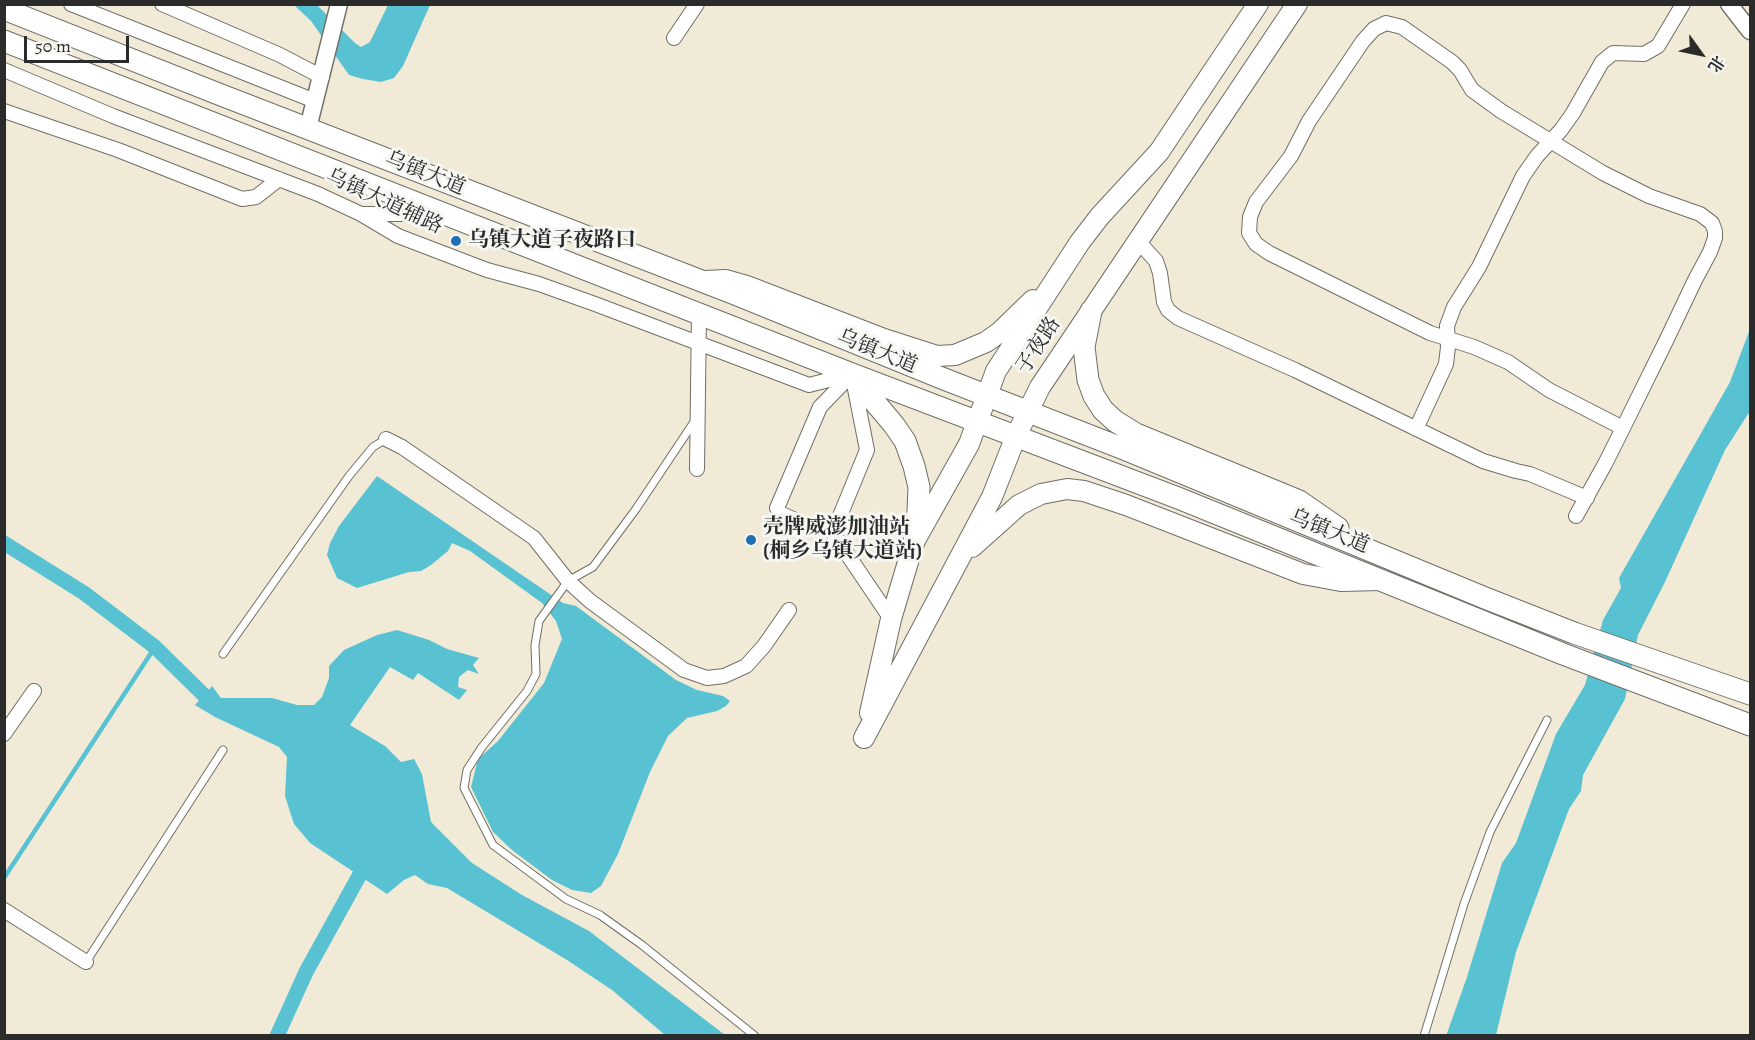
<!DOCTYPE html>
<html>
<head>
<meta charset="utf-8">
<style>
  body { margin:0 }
  #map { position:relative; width:1755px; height:1040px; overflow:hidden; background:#f0ead6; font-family:Alegreya,"Noto Serif SC",serif }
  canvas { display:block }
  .frame { position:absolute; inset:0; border:6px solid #2b2b2b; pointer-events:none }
  .north { position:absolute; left:1671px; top:24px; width:60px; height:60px; -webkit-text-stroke:4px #f6f6f2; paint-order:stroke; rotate:123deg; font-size:16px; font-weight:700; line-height:24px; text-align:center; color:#2b2b2b }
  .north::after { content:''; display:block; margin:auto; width:21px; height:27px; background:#2b2b2b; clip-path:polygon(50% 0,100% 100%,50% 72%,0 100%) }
  .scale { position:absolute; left:24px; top:36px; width:105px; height:27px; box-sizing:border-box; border:3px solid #2b2b2b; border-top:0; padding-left:8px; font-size:18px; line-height:21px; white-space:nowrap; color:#2b2b2b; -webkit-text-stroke:4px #f6f6f2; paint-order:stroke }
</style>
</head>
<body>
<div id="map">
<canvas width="1755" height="1040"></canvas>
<div class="frame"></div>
<div class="north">北</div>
<div class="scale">50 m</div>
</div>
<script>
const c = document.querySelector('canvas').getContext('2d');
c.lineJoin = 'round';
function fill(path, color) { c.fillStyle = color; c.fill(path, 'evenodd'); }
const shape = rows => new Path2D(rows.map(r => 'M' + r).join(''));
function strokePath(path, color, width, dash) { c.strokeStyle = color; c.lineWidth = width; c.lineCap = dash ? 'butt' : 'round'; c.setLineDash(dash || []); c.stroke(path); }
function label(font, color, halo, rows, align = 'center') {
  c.font = font + ' Alegreya,"Noto Serif SC",serif'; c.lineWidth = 6; c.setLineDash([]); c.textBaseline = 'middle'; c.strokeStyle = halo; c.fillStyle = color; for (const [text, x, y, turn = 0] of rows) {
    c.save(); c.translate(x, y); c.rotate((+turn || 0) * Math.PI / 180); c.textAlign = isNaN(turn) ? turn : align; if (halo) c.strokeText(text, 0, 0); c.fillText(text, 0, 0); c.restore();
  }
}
fill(shape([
  [294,5,317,5,355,43,361,47,370,42,388,5,430,5,403,66,394,78,381,82,363,79,349,75,311,21],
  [1750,329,1750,411,1725,450,1665,582,1638,635,1625,699,1583,775,1581,791,1569,809,1516,952,1496,1035,1446,1036,1466,980,1502,863,1516,843,1556,734,1585,685,1603,620,1621,588,1619,578,1730,382],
  [377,476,563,603,576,606,676,680,697,690,723,696,730,701,726,706,717,711,687,718,668,736,650,772,618,854,601,886,591,893,572,890,552,880,512,850,493,832,471,787,478,759,498,741,544,683,562,639,556,621,542,603,470,551,452,543,448,551,431,565,421,571,409,572,357,588,337,578,327,555,330,543,339,526],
  [397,630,429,640,447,649,479,658,473,665,479,674,468,670,459,677,458,687,467,690,459,700,418,673,413,680,390,667,350,725,385,746,401,762,414,759,422,774,431,822,472,863,522,895,589,931,725,1035,665,1035,612,990,567,960,447,888,428,884,415,875,404,880,387,894,310,843,294,824,285,796,287,757,279,747,215,717,195,705,212,686,221,698,272,698,297,705,314,705,322,697,329,678,329,666,344,650,377,635]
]), '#58c2d3');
strokePath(shape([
  [4,878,155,647]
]), '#58c2d3', 4.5);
strokePath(shape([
  [4,543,84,593,155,647,217,708],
  [277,1036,306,972,369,858]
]), '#58c2d3', 15);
const service = shape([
  [696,419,636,509,593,567,568,581,539,621,535,645,536,674,527,691,482,747,467,770,464,788,493,845,566,899,600,915,642,945,755,1036],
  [777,508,833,533],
  [223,654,349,476,373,447,386,439],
  [86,962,223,750],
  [1424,1036,1464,904,1490,832,1547,720]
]);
const minor = shape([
  [71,4,315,101],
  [162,4,280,55,322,77],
  [674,38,697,4],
  [4,70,113,116,318,194,361,214,398,236,487,270,539,284,595,304,809,385,852,374],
  [4,111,118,150,242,199,256,197,279,179],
  [363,214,434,214],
  [1138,241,1156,261,1160,273,1164,302,1168,310,1178,318,1295,370,1483,461,1516,471,1530,474,1587,498],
  [853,379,867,450,833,533,891,619],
  [1416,429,1446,364,1448,347,1447,326,1454,307,1479,267,1523,176,1537,156,1561,130,1573,113,1602,62,1613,53,1644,54,1658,46,1683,4],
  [386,439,402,447,534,538,568,581,590,601,684,670,707,678,724,676,746,666,764,646,789,610],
  [697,469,699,313],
  [777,508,820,407,852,374],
  [1576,516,1605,464,1623,428,1666,341,1695,280,1710,252,1715,238,1715,231,1712,223,1700,214,1649,196,1603,173,1501,111,1472,90,1460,70,1452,62,1402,27,1386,23,1374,29,1363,41,1309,121,1291,156,1256,202,1250,217,1249,233,1256,244,1269,253,1430,333,1474,347,1508,362,1549,390,1623,428],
  [4,734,34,691],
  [4,910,86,962]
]);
const tertiary = shape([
  [1729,4,1750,31],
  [308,128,339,4]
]);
const secondary = shape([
  [705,281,726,280,747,286,884,339,937,356,955,355,986,342,1000,332,1033,300],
  [972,547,1019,505,1041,494,1067,489,1084,491,1126,505,1303,574,1341,581,1381,580],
  [870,713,891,619,914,542,969,444,996,371,1080,242,1100,216,1159,152,1258,4],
  [864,738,992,497,1016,436,1040,387,1297,4]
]);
const primary = shape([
  [4,9,216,93,735,294,944,379,1124,449,1485,598,1574,633,1750,694],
  [4,41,852,374,1178,498,1563,654,1750,725],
  [1091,311,1084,347,1088,380,1094,396,1103,410,1115,421,1136,434,1299,501,1338,528],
  [852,375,894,425,905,441,914,466,919,487,918,511,914,542]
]);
strokePath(service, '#706e67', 9);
strokePath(minor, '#706e67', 16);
strokePath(tertiary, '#706e67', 19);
strokePath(secondary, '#706e67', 22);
strokePath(primary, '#706e67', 23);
strokePath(service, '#fff', 7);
strokePath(minor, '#fff', 14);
strokePath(tertiary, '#fff', 16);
strokePath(secondary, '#fff', 20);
strokePath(primary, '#fff', 21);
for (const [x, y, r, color] of [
  [456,241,6,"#1f6fb2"],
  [751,540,6,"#1f6fb2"]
]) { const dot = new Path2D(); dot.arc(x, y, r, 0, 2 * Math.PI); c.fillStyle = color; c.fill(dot); strokePath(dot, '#f6f6f2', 2); }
label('21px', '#2b2b2b', '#f6f6f2', [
  ["乌镇大道",425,174,22],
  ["乌镇大道辅路",384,202,25],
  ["子夜路",1039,346,-57],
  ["乌镇大道",877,352,22],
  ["乌镇大道",1329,532,22]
]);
label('bold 21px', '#2b2b2b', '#f6f6f2', [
  ["乌镇大道子夜路口",468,241],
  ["壳牌威澎加油站",763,528],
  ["(桐乡乌镇大道站)",763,552]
], 'left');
</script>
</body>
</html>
